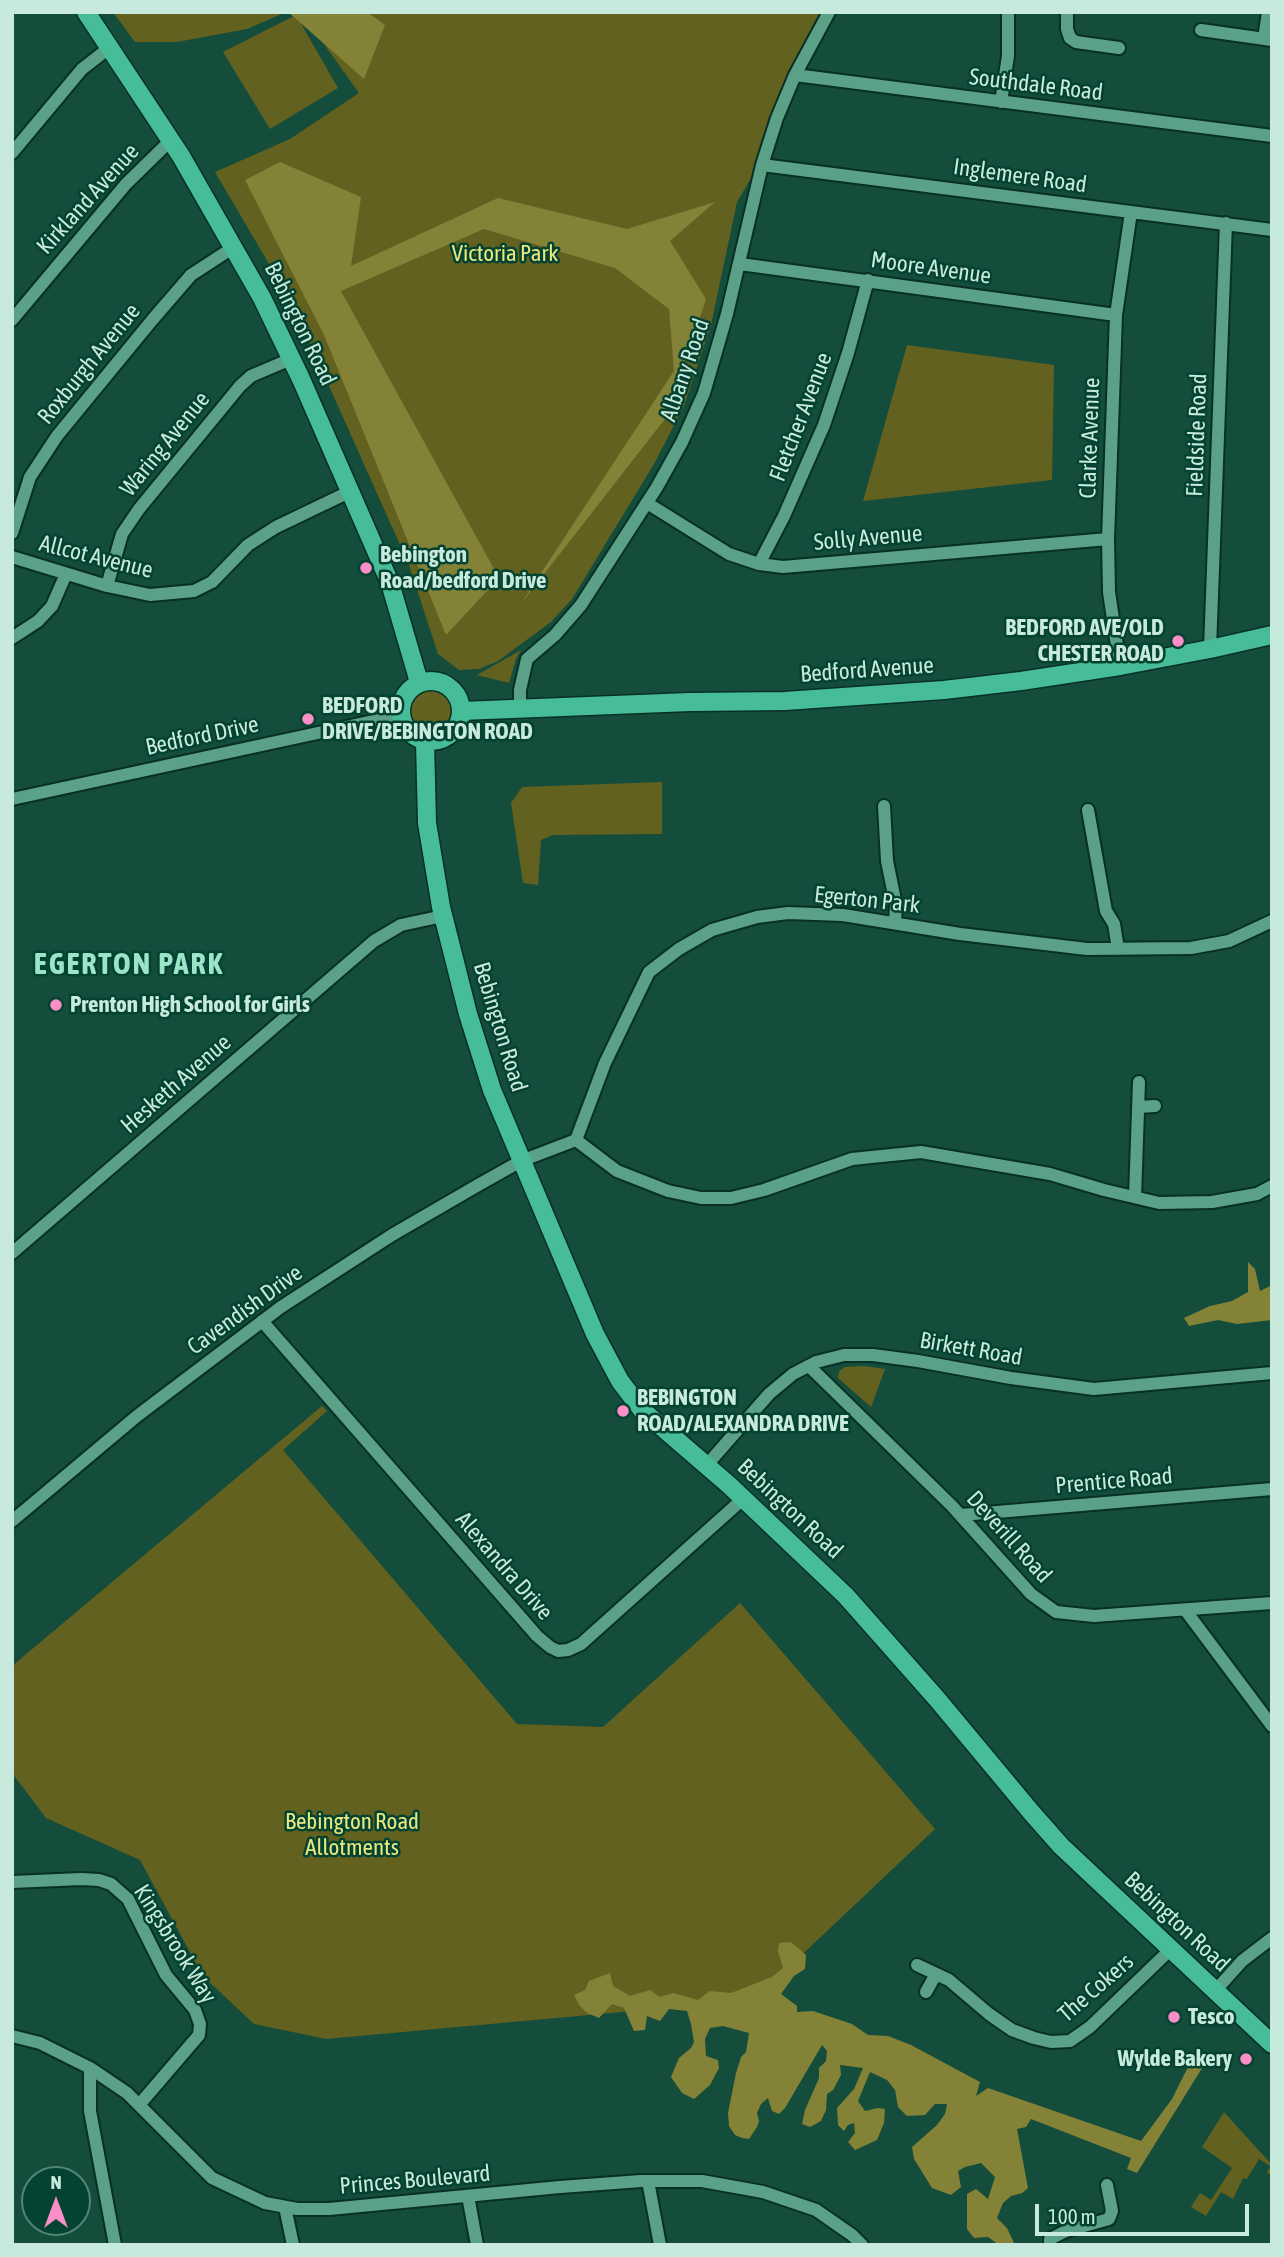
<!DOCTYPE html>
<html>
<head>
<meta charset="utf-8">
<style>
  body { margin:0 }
  #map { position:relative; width:1284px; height:2257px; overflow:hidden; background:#144d3b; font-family:"Asap Condensed",sans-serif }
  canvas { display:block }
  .frame { position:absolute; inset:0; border:14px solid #c8eadc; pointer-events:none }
  .north { position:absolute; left:21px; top:2166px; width:70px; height:70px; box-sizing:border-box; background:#044231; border:2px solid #528575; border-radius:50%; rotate:0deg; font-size:19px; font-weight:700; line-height:28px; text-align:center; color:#c8eadc }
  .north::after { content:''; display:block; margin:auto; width:24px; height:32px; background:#fa8fc7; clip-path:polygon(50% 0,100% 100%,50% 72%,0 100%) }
  .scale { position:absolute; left:1035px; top:2204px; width:214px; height:32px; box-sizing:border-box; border:4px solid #c8eadc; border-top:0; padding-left:9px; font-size:21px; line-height:24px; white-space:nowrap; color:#c8eadc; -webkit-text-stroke:5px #044231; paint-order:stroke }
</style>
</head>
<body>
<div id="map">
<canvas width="1284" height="2257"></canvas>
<div class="frame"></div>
<div class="north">N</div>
<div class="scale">100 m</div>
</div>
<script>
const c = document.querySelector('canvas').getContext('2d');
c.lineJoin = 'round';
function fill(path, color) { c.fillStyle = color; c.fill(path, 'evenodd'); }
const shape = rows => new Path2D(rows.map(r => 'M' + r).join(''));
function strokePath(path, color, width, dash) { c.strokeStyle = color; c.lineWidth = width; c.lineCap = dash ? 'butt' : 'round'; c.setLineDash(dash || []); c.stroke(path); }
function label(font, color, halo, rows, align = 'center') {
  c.font = font + ' "Asap Condensed",sans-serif'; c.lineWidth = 5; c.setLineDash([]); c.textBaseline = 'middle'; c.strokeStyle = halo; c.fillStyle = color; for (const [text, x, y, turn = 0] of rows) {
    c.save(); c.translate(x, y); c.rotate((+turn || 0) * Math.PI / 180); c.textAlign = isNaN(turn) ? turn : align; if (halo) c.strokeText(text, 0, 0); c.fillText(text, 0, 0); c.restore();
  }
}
fill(shape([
  [113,12,286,12,247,29,177,42,135,42],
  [301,12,826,12,760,163,737,202,711,325,684,406,654,464,572,599,551,622,498,661,479,669,459,670,438,654,409,565,292,303,215,172,290,139,359,93],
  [296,15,338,88,270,129,223,52],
  [907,345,1054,365,1052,480,863,501],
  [521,650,516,659,509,683,477,675],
  '408 710a22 22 0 1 1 44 0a22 22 0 1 1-44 0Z',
  [662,782,662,834,553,835,541,840,538,885,523,883,511,803,522,787],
  [864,1366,885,1369,871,1407,838,1378,839,1371,845,1367],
  [322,1406,327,1411,283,1450,517,1724,603,1727,740,1603,935,1829,754,2000,326,2039,254,2024,203,1976,140,1860,46,1818,12,1773,12,1666],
  [1224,2112,1272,2165,1272,2175,1267,2173,1270,2166,1259,2159,1247,2179,1243,2178,1233,2199,1221,2192,1206,2216,1191,2207,1200,2193,1211,2200,1232,2168,1202,2147]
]), '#636120');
fill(shape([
  [288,12,367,12,385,25,364,79],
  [280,162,361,197,351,266,498,198,627,229,715,202,670,241,706,299,668,415,520,605,674,371,669,309,615,268,484,229,341,291,499,578,446,635,324,335,245,180],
  [1248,1262,1255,1269,1260,1291,1272,1285,1272,1320,1237,1324,1218,1320,1189,1326,1184,1318,1210,1306,1232,1301,1248,1292],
  [791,1942,806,1955,805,1969,794,1976,781,1994,797,2006,797,2012,813,2011,852,2024,868,2035,888,2036,911,2045,980,2082,976,2096,988,2088,1141,2141,1172,2099,1194,2055,1204,2065,1137,2173,1127,2169,1131,2158,1031,2119,1026,2127,1017,2129,1028,2188,1022,2193,1011,2196,1003,2203,997,2218,1007,2228,1015,2245,999,2245,988,2237,974,2238,967,2229,967,2194,976,2189,988,2199,995,2177,981,2163,965,2167,958,2171,961,2187,951,2195,932,2188,914,2159,912,2147,937,2125,945,2114,947,2104,935,2104,925,2115,907,2116,898,2107,895,2090,887,2080,870,2072,858,2101,865,2111,878,2108,885,2109,884,2123,877,2140,855,2150,848,2142,855,2133,854,2123,848,2125,844,2131,838,2125,837,2108,854,2089,863,2068,840,2065,841,2075,833,2090,827,2094,826,2110,821,2121,810,2127,802,2124,805,2110,819,2078,819,2068,826,2061,827,2051,822,2045,785,2108,779,2114,772,2111,768,2098,761,2104,757,2113,759,2121,757,2127,749,2139,742,2138,735,2135,729,2126,728,2113,736,2073,741,2057,746,2052,749,2033,723,2026,710,2028,705,2039,706,2056,718,2060,719,2068,710,2085,694,2099,682,2093,671,2077,679,2058,691,2048,694,2042,691,2024,687,2011,669,2009,660,2021,647,2016,645,2030,634,2031,624,2008,612,2004,599,2018,587,2013,579,2005,574,1995,585,1990,589,1981,610,1973,613,1986,630,1996,650,1990,660,1997,673,1993,698,2000,710,1991,731,1993,772,1977,783,1968,778,1951,779,1943]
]), '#838236');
const minor = shape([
  [1067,12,1067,29,1070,38,1076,42,1119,48],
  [1201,30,1272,40],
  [1264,39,1268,12],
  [795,75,1272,136],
  [1001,102,1008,56,1008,12],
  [12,153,82,69,109,48],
  [762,165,1272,230],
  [740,264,1116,315],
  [12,320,126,184,171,140],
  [647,503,729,554,759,564,783,567,1108,539],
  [12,533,30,477,57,436,153,319,191,275,234,247],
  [12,557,107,586,150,595,194,591,212,582,248,545,276,527,349,492],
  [759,564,784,516,824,425,848,353,868,280],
  [107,586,122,534,139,509,240,386,251,376,291,359],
  [12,638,38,621,52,606,66,574],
  [1210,649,1226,223],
  [1120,666,1109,592,1108,539,1116,315,1131,212],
  [520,708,520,690,527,659,555,635,581,605,657,487,682,442,704,393,727,314,762,165,777,118,795,75,829,12],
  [12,799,401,715],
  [884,806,887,861,896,905,895,922],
  [1088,810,1106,911,1114,924,1118,949],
  [1138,1107,1155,1106],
  [576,1140,617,1171,668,1191,701,1198,731,1198,764,1190,852,1159,921,1152,1050,1174,1104,1190,1159,1203,1212,1202,1257,1194,1272,1186],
  [1135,1197,1139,1082],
  [12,1253,374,941,401,925,443,916],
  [262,1321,537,1636,550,1647,558,1651,568,1650,581,1644,744,1498],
  [809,1366,952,1506,1031,1594,1056,1612,1094,1616,1272,1603],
  [706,1466,769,1394,793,1374,816,1362,844,1355,873,1355,918,1361,1011,1378,1094,1389,1272,1373],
  [961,1515,1272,1489],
  [12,1521,137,1416,281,1307,392,1235,480,1184,521,1161,576,1140,605,1063,649,972,679,949,712,930,757,917,788,913,843,915,960,934,1087,949,1191,948,1229,941,1272,921],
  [1186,1611,1272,1726],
  [12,1882,81,1879,99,1880,111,1884,128,1899,166,1975,195,2010,200,2024,199,2035,139,2105],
  [917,1965,949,1980,989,2014,1012,2030,1034,2038,1051,2042,1070,2041,1090,2027,1171,1949],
  [1216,1990,1242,1961,1272,1938],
  [926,1992,936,1974],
  [12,2036,40,2043,90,2068,127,2093,212,2178,265,2203,297,2209,329,2209,560,2187,641,2181,702,2181,763,2192,816,2210,852,2235,862,2245],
  [90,2068,90,2111,115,2245],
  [648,2181,660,2245],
  [468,2196,477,2245],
  [285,2207,293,2245],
  [1050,2245,1050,2239,1066,2231,1109,2219,1112,2211,1107,2185]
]);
const major = shape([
  [86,12,181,156,262,298,301,379,390,583,419,682],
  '401 711a30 30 0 1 1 60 0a30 30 0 1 1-60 0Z',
  [461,711,690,702,785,701,944,690,1021,681,1120,666,1210,649,1272,635],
  [425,741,427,823,441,907,468,1014,492,1090,595,1334,620,1381,642,1410,729,1485,846,1596,937,1699,1031,1812,1061,1846,1272,2044]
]);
strokePath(minor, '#083024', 16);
strokePath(major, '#083024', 21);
strokePath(minor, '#5aa188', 12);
strokePath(major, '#47bc98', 18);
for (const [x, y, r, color] of [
  [366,568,7,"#fa8fc7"],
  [1178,641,7,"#fa8fc7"],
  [308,719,7,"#fa8fc7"],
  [56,1005,7,"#fa8fc7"],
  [623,1411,7,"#fa8fc7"],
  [1174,2017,7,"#fa8fc7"],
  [1246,2059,7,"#fa8fc7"]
]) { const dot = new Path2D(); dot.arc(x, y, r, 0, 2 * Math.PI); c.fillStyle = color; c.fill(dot); strokePath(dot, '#044231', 2.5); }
label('23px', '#c8eadc', '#044231', [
  ["Southdale Road",1036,85,7],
  ["Inglemere Road",1020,176,8],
  ["Kirkland Avenue",88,199,-48],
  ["Moore Avenue",931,268,8],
  ["Bebington Road",300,324,64],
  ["Roxburgh Avenue",89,364,-51],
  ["Albany Road",685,370,-71],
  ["Fletcher Avenue",801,417,-69],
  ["Fieldside Road",1197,435,-88],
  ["Clarke Avenue",1090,438,-88],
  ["Waring Avenue",165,444,-51],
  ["Solly Avenue",868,538,-5],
  ["Allcot Avenue",96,557,14],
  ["Bedford Avenue",867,670,-4],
  ["Bedford Drive",202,736,-12],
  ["Egerton Park",867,900,6],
  ["Bebington Road",500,1027,73],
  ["Hesketh Avenue",176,1084,-41],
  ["Cavendish Drive",245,1310,-36],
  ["Birkett Road",971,1349,10],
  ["Prentice Road",1114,1481,-5],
  ["Bebington Road",790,1509,43],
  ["Deverill Road",1009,1537,48],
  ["Alexandra Drive",504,1566,49],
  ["Bebington Road",1177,1922,43],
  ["Kingsbrook Way",175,1944,58],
  ["The Cokers",1096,1988,-41],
  ["Princes Boulevard",415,2180,-5]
]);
label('23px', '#e9e87f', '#044231', [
  ["Victoria Park",505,254],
  ["Bebington Road",352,1822],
  ["Allotments",352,1848]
]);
label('bold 23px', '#c8eadc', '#044231', [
  ["Bebington",380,555],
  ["Road/bedford Drive",380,581],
  ["BEDFORD AVE/OLD",1164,628,"right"],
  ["CHESTER ROAD",1164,654,"right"],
  ["BEDFORD",322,706],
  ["DRIVE/BEBINGTON ROAD",322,732],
  ["Prenton High School for Girls",70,1005],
  ["BEBINGTON",637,1398],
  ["ROAD/ALEXANDRA DRIVE",637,1424],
  ["Tesco",1188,2017],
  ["Wylde Bakery",1232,2059,"right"]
], 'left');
c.letterSpacing = '2px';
label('bold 30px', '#9be4c8', '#044231', [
  ["EGERTON PARK",129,965]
]);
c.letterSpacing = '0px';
</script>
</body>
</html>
